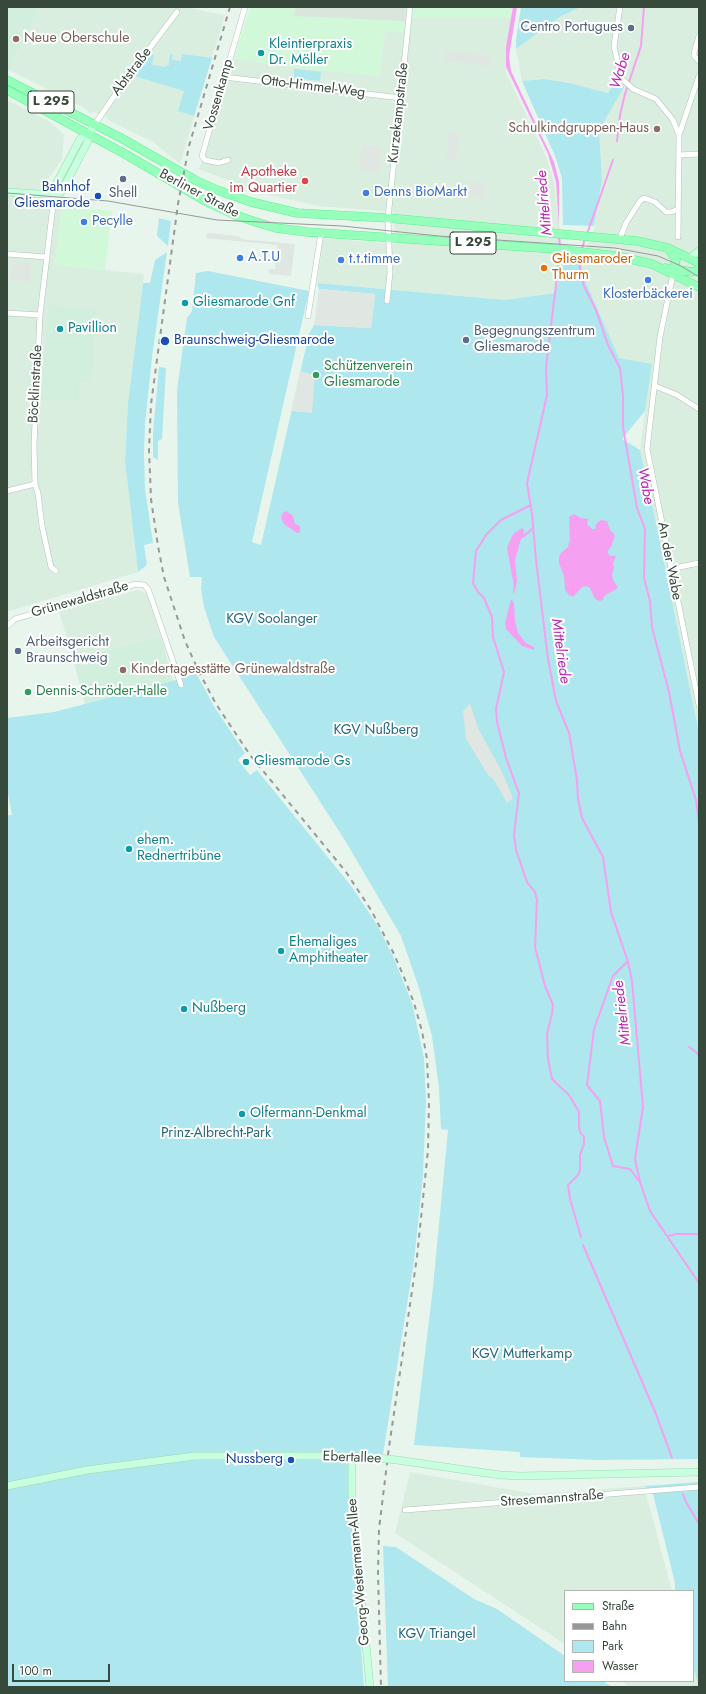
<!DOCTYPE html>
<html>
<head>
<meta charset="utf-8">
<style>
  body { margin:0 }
  #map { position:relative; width:706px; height:1694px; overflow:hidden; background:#e8f5ed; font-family:Jost,sans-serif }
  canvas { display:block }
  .frame { position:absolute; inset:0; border:8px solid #36493b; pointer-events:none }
  .legend { position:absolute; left:564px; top:1590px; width:130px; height:92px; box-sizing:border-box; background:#fff; border:1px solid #afb6b1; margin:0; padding:5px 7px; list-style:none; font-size:12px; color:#36493b }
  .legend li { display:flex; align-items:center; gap:8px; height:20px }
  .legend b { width:20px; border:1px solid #afb6b1 }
  .scale { position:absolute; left:12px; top:1664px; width:98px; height:18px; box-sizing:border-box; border:2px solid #36493b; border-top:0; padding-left:5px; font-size:12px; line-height:14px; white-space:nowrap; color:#36493b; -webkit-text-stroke:3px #fff; paint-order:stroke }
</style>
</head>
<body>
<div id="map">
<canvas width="706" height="1694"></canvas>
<div class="frame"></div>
<ul class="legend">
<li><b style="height:5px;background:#97ffbc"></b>Straße</li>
<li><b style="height:5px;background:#989898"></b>Bahn</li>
<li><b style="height:11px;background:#aee7ed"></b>Park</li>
<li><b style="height:11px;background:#f6a0f2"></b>Wasser</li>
</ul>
<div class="scale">100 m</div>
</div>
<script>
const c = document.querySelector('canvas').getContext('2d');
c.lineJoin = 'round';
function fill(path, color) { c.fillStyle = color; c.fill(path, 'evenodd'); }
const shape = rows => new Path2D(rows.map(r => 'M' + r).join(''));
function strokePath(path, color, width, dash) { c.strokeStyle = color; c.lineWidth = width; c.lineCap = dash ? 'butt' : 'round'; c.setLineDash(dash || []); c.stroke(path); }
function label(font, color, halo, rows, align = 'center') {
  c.font = font + ' Jost,sans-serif'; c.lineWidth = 4; c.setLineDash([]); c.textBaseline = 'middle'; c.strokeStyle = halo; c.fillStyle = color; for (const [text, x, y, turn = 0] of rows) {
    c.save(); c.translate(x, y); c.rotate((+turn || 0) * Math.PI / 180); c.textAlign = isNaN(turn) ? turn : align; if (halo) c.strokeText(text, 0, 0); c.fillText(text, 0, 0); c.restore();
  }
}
fill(shape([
  [40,7,183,7,225,15,180,164,153,142,111,122,106,117,94,112,90,113,81,106,9,70],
  [581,7,699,7,699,733,658,532,640,450,651,365,619,358,584,278,581,263,594,229,602,180,599,130,609,111,611,86,608,93,570,83,544,79,522,81,516,49,561,16],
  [412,18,511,18,506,72,545,154,554,182,564,261,555,293,505,300,317,283,323,238,396,244,393,212,318,206,257,192,199,169,234,58,273,65,379,76,385,32],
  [7,100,50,122,64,135,62,159,45,184,62,206,55,265,144,274,128,403,125,461,138,572,7,612],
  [138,590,145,592,147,594,161,636,73,659,59,611],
  [410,1472,535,1494,644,1486,672,1591,565,1591,565,1644,395,1533],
  [693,1667,699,1687,630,1687,621,1681,693,1681]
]), '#daeee0');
fill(shape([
  [250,7,513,7,511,18,412,18,411,33,385,32,379,76,273,65,234,58],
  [62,206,112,211,105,270,55,265]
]), '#d2f8da');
fill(shape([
  [296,7,406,7,405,21,294,16]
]), '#dae5dc');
fill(shape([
  [7,7,40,7,8,72,7,72],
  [49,304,95,310,93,369,89,382,79,382,79,400,40,400],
  [161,636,173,681,85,704,73,659]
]), '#d1efdc');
fill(shape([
  [521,7,581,7,561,16,516,49,516,40],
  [151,54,154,55,152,65,166,67,167,65,169,65,170,54,173,54,172,60,181,61,182,54,212,58,194,116,178,111,184,91,134,76],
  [294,69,321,72,320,81,294,78],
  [544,79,570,83,608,93,614,83,624,87,599,130,602,180,594,226,563,225,562,178,555,156,522,81],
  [159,218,171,221,168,246,157,236],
  [167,252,152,357,145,424,144,453,145,489,153,543,144,545,147,565,138,572,125,461,128,403,143,283,150,283,155,260],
  [564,261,581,263,584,278,619,358,652,364,645,411,622,439,640,450,658,532,699,733,699,1459,599,1460,520,1457,520,1452,414,1445,433,1287,448,1130,441,1129,439,1088,432,1036,418,985,401,936,346,842,214,637,204,607,201,588,202,577,190,577,178,503,177,390,187,318,192,311,196,273,208,271,309,291,252,542,261,545,309,334,314,325,371,328,375,294,319,289,317,283,505,300,555,293],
  [159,367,166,368,162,439,158,441,158,460,153,457,153,433],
  [196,673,215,708,245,753,238,760,250,775,257,770,352,887,377,925,392,954,412,1003,424,1058,426,1101,423,1175,414,1261,383,1454,351,1453,348,1476,364,1687,7,1687,7,815,12,815,7,788,7,718,54,712,173,681],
  [699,1482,699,1687,693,1667,693,1591,675,1591,675,1583,653,1494,644,1486],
  [383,1546,396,1547,474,1599,497,1609,565,1656,565,1681,603,1681,612,1687,388,1687]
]), '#aee7ed');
fill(shape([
  [446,51,490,56,489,66,444,61],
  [449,132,459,133,456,160,450,160,450,164,446,164],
  [362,145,381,147,378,173,359,171],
  [467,182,485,184,484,198,469,197,470,187,466,187],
  [207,233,239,236,241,239,295,244,291,276,269,274,269,269,275,269,277,245,206,238],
  [12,261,31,263,30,282,10,280],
  [319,289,375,294,371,328,314,325],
  [300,371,315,375,312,413,291,411],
  [470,703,478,728,501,770,513,798,507,803,494,780,488,775,466,739,463,711]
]), '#e0e6e2');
fill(shape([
  [513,7,517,7,509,56,511,71,554,162,559,181,559,227,556,182,548,154,506,67,506,47],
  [286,511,293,516,295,524,300,526,300,532,297,533,284,524,281,517,283,513],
  [574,514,581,518,588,519,587,524,592,529,595,529,596,524,601,520,607,521,610,530,615,535,611,547,607,552,610,556,616,556,613,563,614,568,612,574,613,580,618,588,604,596,603,600,600,601,595,599,590,588,586,586,582,587,573,597,569,595,565,590,564,576,559,563,559,557,561,553,568,547,570,539,569,517],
  [522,528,524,530,524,536,521,539,515,560,517,581,514,594,513,592,514,586,507,548,513,534],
  [511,599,514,603,515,621,518,633,526,643,534,647,534,650,522,646,506,629,505,623]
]), '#f6a0f2');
strokePath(shape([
  [617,141,620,115,625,94,641,46,644,7],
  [587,234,613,160],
  [559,236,560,248],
  [582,249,585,238],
  [560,252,546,367,547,395,527,483,532,514,536,560,548,659,556,701,569,733,577,780,578,799,582,818,603,857,611,912,628,962,632,981,643,1107,635,1159,640,1182,650,1211,699,1283],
  [581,253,579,263,584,286,596,310,608,345,620,368,623,396,623,427,637,508,645,529,644,578,650,601,652,627,669,692,680,751,696,800,699,822],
  [531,505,501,520,486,535,476,551,473,583,478,592,484,598,492,617,493,637,504,672,496,709,497,722,506,758,519,793,514,835,516,850,527,882,535,892,537,900,535,947,545,986,553,1005,552,1014,547,1034,548,1059,552,1079,569,1095,579,1112,579,1126,580,1132,584,1137,584,1144,580,1155,580,1170,578,1175,568,1185,570,1199,581,1237],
  [524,536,533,528],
  [627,962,613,976,594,1029,587,1085,600,1101,604,1137,613,1166,630,1169,639,1181],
  [689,1047,696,1052,699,1056],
  [668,1236,676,1234,699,1234],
  [583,1245,656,1414,672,1458],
  [683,1494,686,1502,699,1524]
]), '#f6a0f2', 2);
const street = shape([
  [620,7,614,46,621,78,633,89,656,99,673,120,679,135],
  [699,36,694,53,694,56,699,61],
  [224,77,401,98],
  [95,124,124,82,177,12],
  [679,155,699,154],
  [228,160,219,163,205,160,202,156,245,7],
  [56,195,53,205,40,315,34,444,35,484,38,493,42,526,51,567,56,571],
  [678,237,679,135,699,76],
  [620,238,626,223,640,201,644,198,655,202,666,212,671,212,678,209],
  [7,254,46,257],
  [673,274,660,337,647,449,699,705],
  [387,301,390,273,388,218,410,7],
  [7,313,40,315],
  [308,316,321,233],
  [655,386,677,395,699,409],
  [7,491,35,484],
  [670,569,699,563],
  [7,626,15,619,56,607,136,584,144,585,148,589,151,597,181,685],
  [405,1510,699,1487]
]);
const secondary = shape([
  [7,192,56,195],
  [56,195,54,188,79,141,81,138,88,134,95,124],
  [56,195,60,193,63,189,88,141,88,134],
  [690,258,699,251],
  [352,1457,352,1497,370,1687],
  [397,1460,500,1475,520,1476,699,1472],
  [7,1486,87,1470,195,1456,329,1456,377,1458]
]);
const primary = shape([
  [7,80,121,138,195,180,217,190,251,202,297,213,388,218,637,241,668,248,699,263],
  [7,90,125,154,207,202,235,215,259,223,276,228,307,232,556,249,591,253,617,256,652,264,699,287],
  [669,249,676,260,673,273],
  [665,268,692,272,699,270]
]);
strokePath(street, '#adc5b4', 6);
strokePath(secondary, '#96dcb0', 8);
strokePath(primary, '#5eee8f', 9);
strokePath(street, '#fff', 5);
strokePath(secondary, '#c8ffde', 7);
strokePath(primary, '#97ffbc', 8);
strokePath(shape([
  [7,193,108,201,217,220,342,226,439,236,615,248,658,256,681,266,699,277]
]), '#989898', 1);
strokePath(shape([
  [230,7,189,146,178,204,151,404,149,450,151,499,158,546,164,577,185,641,199,672,216,704,250,755,346,872,371,910,393,952,404,977,414,1003,422,1031,427,1059,429,1102,428,1150,417,1257,389,1447,379,1529,378,1573,381,1687]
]), '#989898', 2, [5, 5]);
const secondaryBridge = shape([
  [377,1458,397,1460]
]);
strokePath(secondaryBridge, '#96dcb0', 8, []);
strokePath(secondaryBridge, '#c8ffde', 7);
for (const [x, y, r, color] of [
  [631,28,4,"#5c6f8a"],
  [16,39,4,"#8d6e63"],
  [261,53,4,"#0f9aa8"],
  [657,129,4,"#8d6e63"],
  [123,179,4,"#5c6f8a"],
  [305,181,4,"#e0444e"],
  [366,193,4,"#3f7fe0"],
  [98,196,4,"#1a4fb4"],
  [84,222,4,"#3f7fe0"],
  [240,258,4,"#3f7fe0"],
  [341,260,4,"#3f7fe0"],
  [544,268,4,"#e8710a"],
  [648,280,4,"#3f7fe0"],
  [185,303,4,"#0f9aa8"],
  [60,329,4,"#0f9aa8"],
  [466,340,4,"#5c6f8a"],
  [165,341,5,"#1a4fb4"],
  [316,375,4,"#2e9e5b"],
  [18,651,4,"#5c6f8a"],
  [123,670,4,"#8d6e63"],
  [28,692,4,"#2e9e5b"],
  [246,762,4,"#0f9aa8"],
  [129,849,4,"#0f9aa8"],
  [281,951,4,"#0f9aa8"],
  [184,1009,4,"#0f9aa8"],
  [242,1114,4,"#0f9aa8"],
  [291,1460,4,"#1a4fb4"]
]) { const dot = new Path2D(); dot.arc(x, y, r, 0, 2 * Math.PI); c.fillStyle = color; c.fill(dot); strokePath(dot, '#fff', 1.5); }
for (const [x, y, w] of [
  [51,102,46],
  [473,243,46]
]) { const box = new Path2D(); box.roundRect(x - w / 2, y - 11, w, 22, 3); c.fillStyle = '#fff'; c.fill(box); strokePath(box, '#36493b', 1); }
label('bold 13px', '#36493b', null, [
  ["L 295",51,102],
  ["L 295",473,243]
]);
label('14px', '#4e5e75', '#fff', [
  ["Centro Portugues",623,28,"right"],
  ["Shell",123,194,"center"],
  ["Begegnungszentrum",474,332],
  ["Gliesmarode",474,348],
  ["Arbeitsgericht",26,643],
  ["Braunschweig",26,659]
], 'left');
label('14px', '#785e54', '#fff', [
  ["Neue Oberschule",24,39],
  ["Schulkindgruppen-Haus",649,129,"right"],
  ["Kindertagesstätte Grünewaldstraße",131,670]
], 'left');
label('14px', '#0d838f', '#fff', [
  ["Kleintierpraxis",269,45],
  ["Dr. Möller",269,61],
  ["Gliesmarode Gnf",193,303],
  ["Pavillion",68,329],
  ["Gliesmarode Gs",254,762],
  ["ehem.",137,841],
  ["Rednertribüne",137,857],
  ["Ehemaliges",289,943],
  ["Amphitheater",289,959],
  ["Nußberg",192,1009],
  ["Olfermann-Denkmal",250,1114]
], 'left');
label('14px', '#36493b', '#fff', [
  ["Abtstraße",132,72,-53],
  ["Otto-Himmel-Weg",313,87,7],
  ["Vossenkamp",219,95,-74],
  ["Kurzekampstraße",399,113,-84],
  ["Berliner Straße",199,194,28],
  ["Böcklinstraße",36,384,-87],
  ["An der Wabe",669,561,79],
  ["Grünewaldstraße",80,600,-16],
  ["Ebertallee",352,1458,2],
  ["Stresemannstraße",552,1499,-4],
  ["Georg-Westermann-Allee",359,1572,-95]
]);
label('14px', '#be3a42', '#fff', [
  ["Apotheke",297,173],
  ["im Quartier",297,189]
], 'right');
label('14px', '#164399', '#fff', [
  ["Bahnhof",90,188],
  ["Gliesmarode",90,204],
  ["Braunschweig-Gliesmarode",174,341,"left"],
  ["Nussberg",283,1460]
], 'right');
label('14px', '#366cbe', '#fff', [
  ["Denns BioMarkt",374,193],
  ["Pecylle",92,222],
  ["A.T.U",248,258],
  ["t.t.timme",349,260],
  ["Klosterbäckerei",648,295,"center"]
], 'left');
label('14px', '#c56008', '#fff', [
  ["Gliesmaroder",552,260],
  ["Thurm",552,276]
], 'left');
label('14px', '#27864d', '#fff', [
  ["Schützenverein",324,367],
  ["Gliesmarode",324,383],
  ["Dennis-Schröder-Halle",36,692]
], 'left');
label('14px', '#236881', '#fff', [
  ["KGV Soolanger",272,620],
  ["KGV Nußberg",376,731],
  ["Prinz-Albrecht-Park",216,1134],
  ["KGV Mutterkamp",522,1355],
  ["KGV Triangel",437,1635]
]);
label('italic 15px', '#bf25b5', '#fff', [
  ["Wabe",621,71,-73],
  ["Mittelriede",545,203,-95],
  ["Wabe",645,486,79],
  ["Mittelriede",560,651,82],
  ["Mittelriede",623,1013,-97]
]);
</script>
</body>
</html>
